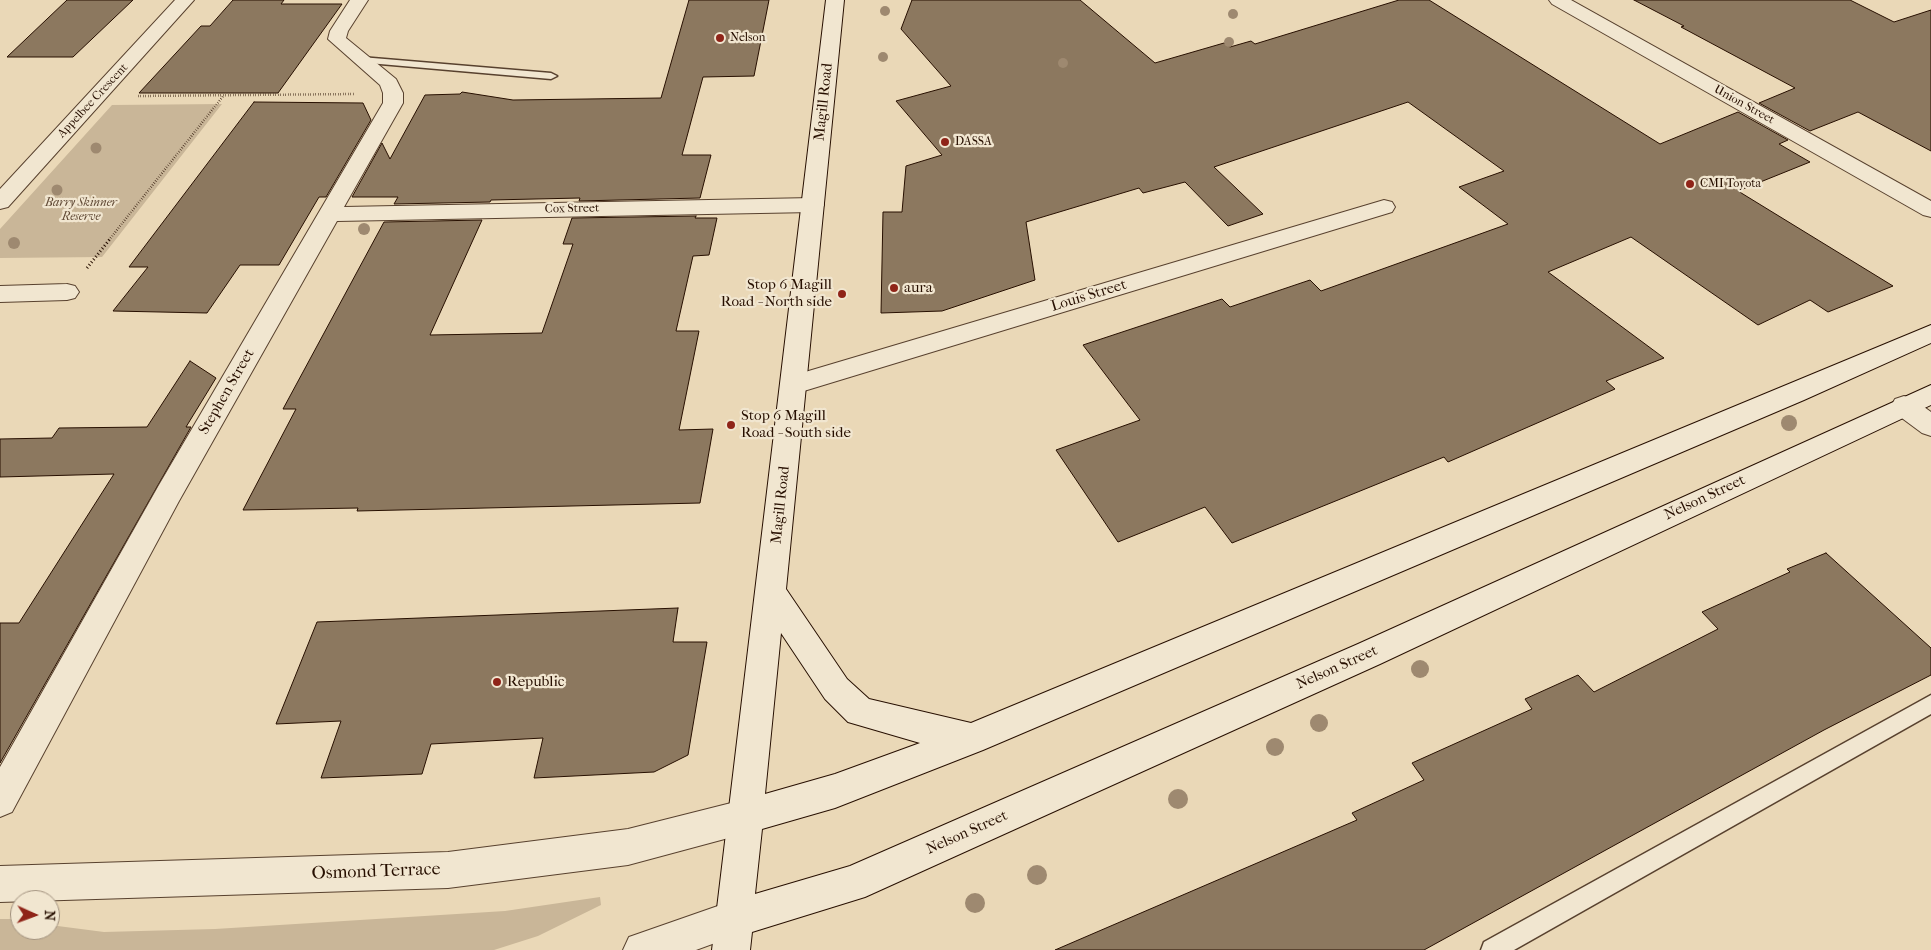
<!DOCTYPE html>
<html>
<head>
<meta charset="utf-8">
<style>
  body { margin:0 }
  #map { position:relative; width:1931px; height:950px; overflow:hidden; background:#ead8b7; font-family:"IM FELL French Canon",serif }
  canvas { display:block }
  .north { position:absolute; left:10px; top:890px; width:50px; height:50px; box-sizing:border-box; background:#f1e6d0; border:1px solid #a0907d; border-radius:50%; rotate:92deg; font-size:14px; font-weight:700; line-height:20px; text-align:center; color:#270f00 }
  .north::after { content:''; display:block; margin:auto; width:18px; height:22px; background:#8f2418; clip-path:polygon(50% 0,100% 100%,50% 72%,0 100%) }
</style>
</head>
<body>
<div id="map">
<canvas width="1931" height="950"></canvas>
<div class="north">N</div>
</div>
<script>
const c = document.querySelector('canvas').getContext('2d');
c.lineJoin = 'round';
function fill(path, color) { c.fillStyle = color; c.fill(path, 'evenodd'); }
const shape = rows => new Path2D(rows.map(r => 'M' + r).join(''));
function strokePath(path, color, width, dash) { c.strokeStyle = color; c.lineWidth = width; c.lineCap = dash ? 'butt' : 'round'; c.setLineDash(dash || []); c.stroke(path); }
function label(font, color, halo, rows, align = 'center') {
  c.font = font + ' "IM FELL French Canon",serif'; c.lineWidth = 4.5; c.setLineDash([]); c.textBaseline = 'middle'; c.strokeStyle = halo; c.fillStyle = color; for (const [text, x, y, turn = 0] of rows) {
    c.save(); c.translate(x, y); c.rotate((+turn || 0) * Math.PI / 180); c.textAlign = isNaN(turn) ? turn : align; if (halo) c.strokeText(text, 0, 0); c.fillText(text, 0, 0); c.restore();
  }
}
fill(shape([
  [222,104,102,257,0,258,0,229,112,105],
  [600,897,601,905,538,936,494,950,0,950,0,919,20,919,20,930,50,930,50,925,104,932,215,929,505,911]
]), '#c9b698');
const building = shape([
  [67,0,133,0,73,57,7,57,67,0],
  [233,0,284,0,281,4,342,4,278,93,139,93,201,26,210,26,233,0],
  [689,0,769,0,754,76,703,77,682,155,711,155,700,198,579,201,580,198,491,200,490,202,394,204,398,197,352,197,382,143,390,159,425,95,460,94,462,92,513,100,661,98,689,0],
  [912,0,1080,0,1155,63,1224,43,1230,47,1251,41,1255,44,1399,0,1429,0,1660,144,1738,112,1788,140,1779,144,1810,162,1738,191,1893,286,1828,312,1810,300,1758,325,1631,237,1548,272,1664,358,1606,381,1615,389,1448,462,1444,457,1232,543,1205,507,1118,542,1056,450,1140,420,1083,345,1222,299,1230,307,1310,280,1321,291,1508,224,1459,187,1504,171,1408,102,1214,167,1263,214,1228,226,1185,182,1143,193,1139,188,1026,222,1035,280,942,311,881,313,883,212,902,212,906,166,942,155,896,101,951,86,901,29,912,0],
  [1634,0,1850,0,1894,22,1931,10,1931,151,1858,112,1810,131,1759,103,1795,88,1681,27,1684,26,1634,0],
  [254,102,363,103,371,120,326,197,319,197,279,265,240,265,207,313,113,311,148,267,129,267,254,102],
  [696,216,695,218,717,218,709,255,693,256,676,331,699,331,679,430,713,429,700,503,357,511,358,508,243,510,296,409,283,409,384,222,482,220,430,335,542,333,573,244,563,244,572,218,696,216],
  [190,361,216,378,186,427,191,427,0,763,0,623,19,623,114,474,0,477,0,439,52,438,59,428,147,427,190,361],
  [1826,553,1931,648,1931,675,1824,730,1424,950,1055,950,1357,820,1352,813,1424,780,1412,763,1532,709,1525,699,1578,675,1594,692,1718,629,1702,612,1790,572,1787,569,1826,553],
  [678,608,673,642,707,642,688,755,654,772,534,778,543,738,431,744,422,774,321,778,341,721,276,724,317,622,678,608]
]);
fill(building, '#8c785f');
strokePath(building, '#270f00', 1);
const service = shape([
  [361,57,551,73,557,76,551,79,357,62,355,60,361,57],
  [1931,695,1931,714,1514,950,1481,950,1484,942,1931,695]
]);
const minor = shape([
  [175,0,194,0,8,207,0,209,0,189,175,0],
  [350,0,368,0,348,31,346,38,396,79,403,93,403,103,344,207,813,198,821,200,824,205,821,210,813,212,337,221,179,501,12,812,0,817,0,767,159,485,383,103,383,93,380,85,328,39,330,31,350,0],
  [1549,0,1571,0,1931,201,1931,217,1923,215,1552,4,1549,0],
  [1384,200,1392,202,1395,207,1392,212,794,394,785,392,781,385,785,378,1384,200],
  [67,284,75,286,79,292,75,298,67,300,0,302,0,286,67,284],
  [1904,396,1913,399,1931,412,1931,436,1922,433,1895,413,1891,406,1895,399,1904,396]
]);
const tertiary = shape([
  [747,799,759,804,764,816,759,828,747,833,628,865,448,888,0,902,0,866,448,852,628,829,747,799],
  [735,900,748,905,753,918,748,931,696,950,623,950,629,937,735,900]
]);
const secondary = shape([
  [826,0,844,0,786,589,847,679,869,699,971,723,1931,325,1931,343,1804,400,983,750,835,808,762,829,755,894,850,866,1358,644,1931,385,1931,405,1380,664,865,897,752,932,750,950,712,950,826,0],
  [781,633,825,699,848,722,920,743,835,774,765,794,781,633]
]);
strokePath(service, '#58412e', 3);
strokePath(minor, '#58412e', 2);
strokePath(tertiary, '#58412e', 2);
strokePath(secondary, '#270f00', 2);
strokePath(shape([
  [138,96,355,94],
  [109,240,224,95]
]), '#270f00', 2.5, [0.5, 2]);
strokePath(shape([
  [87,268,110,239]
]), '#270f00', 3, [1, 2.5]);
fill(service, '#f1e6d0');
fill(minor, '#f1e6d0');
fill(tertiary, '#f1e6d0');
fill(secondary, '#f1e6d0');
c.fillStyle = '#9e8970';
for (const [x, y, r] of [
  [885,11,5],
  [1233,14,5],
  [1229,42,5],
  [883,57,5],
  [1063,63,5],
  [96,148,5.5],
  [57,190,5.5],
  [364,229,6],
  [14,243,6],
  [1789,423,8],
  [1420,669,9],
  [1319,723,9],
  [1275,747,9],
  [1178,799,10],
  [1037,875,10],
  [975,903,10]
]) { c.beginPath(); c.arc(x, y, r, 0, 2 * Math.PI); c.fill(); }
for (const [x, y, r, color] of [
  [720,38,5,"#8f2418"],
  [945,142,5,"#8f2418"],
  [1690,184,5,"#8f2418"],
  [894,288,5,"#8f2418"],
  [842,294,5,"#8f2418"],
  [731,425,5,"#8f2418"],
  [497,682,5,"#8f2418"]
]) { const dot = new Path2D(); dot.arc(x, y, r, 0, 2 * Math.PI); c.fillStyle = color; c.fill(dot); strokePath(dot, '#f1e6d0', 2); }
label('12px', '#270f00', '#f1e6d0', [
  ["Nelson",730,38],
  ["DASSA",955,142],
  ["CMI Toyota",1700,184]
], 'left');
label('12px', '#270f00', '#f1e6d0', [
  ["Appelbee Crescent",93,101,-47],
  ["Union Street",1744,105,29],
  ["Cox Street",572,209,-1]
]);
label('italic 12px', '#604935', '#f1e6d0', [
  ["Barry Skinner",81,203],
  ["Reserve",81,217]
]);
label('15px', '#270f00', '#f1e6d0', [
  ["Magill Road",824,102,-84],
  ["Louis Street",1089,296,-17],
  ["Stephen Street",227,392,-60],
  ["Nelson Street",1705,498,-25],
  ["Magill Road",781,505,-84],
  ["Nelson Street",1337,668,-24],
  ["Nelson Street",967,833,-24]
]);
label('15px', '#270f00', '#f1e6d0', [
  ["Stop 6 Magill",832,285,"right"],
  ["Road - North side",832,302,"right"],
  ["aura",904,288],
  ["Stop 6 Magill",741,416],
  ["Road - South side",741,433],
  ["Republic",507,682]
], 'left');
label('18px', '#270f00', '#f1e6d0', [
  ["Osmond Terrace",376,872,-2]
]);
</script>
</body>
</html>
